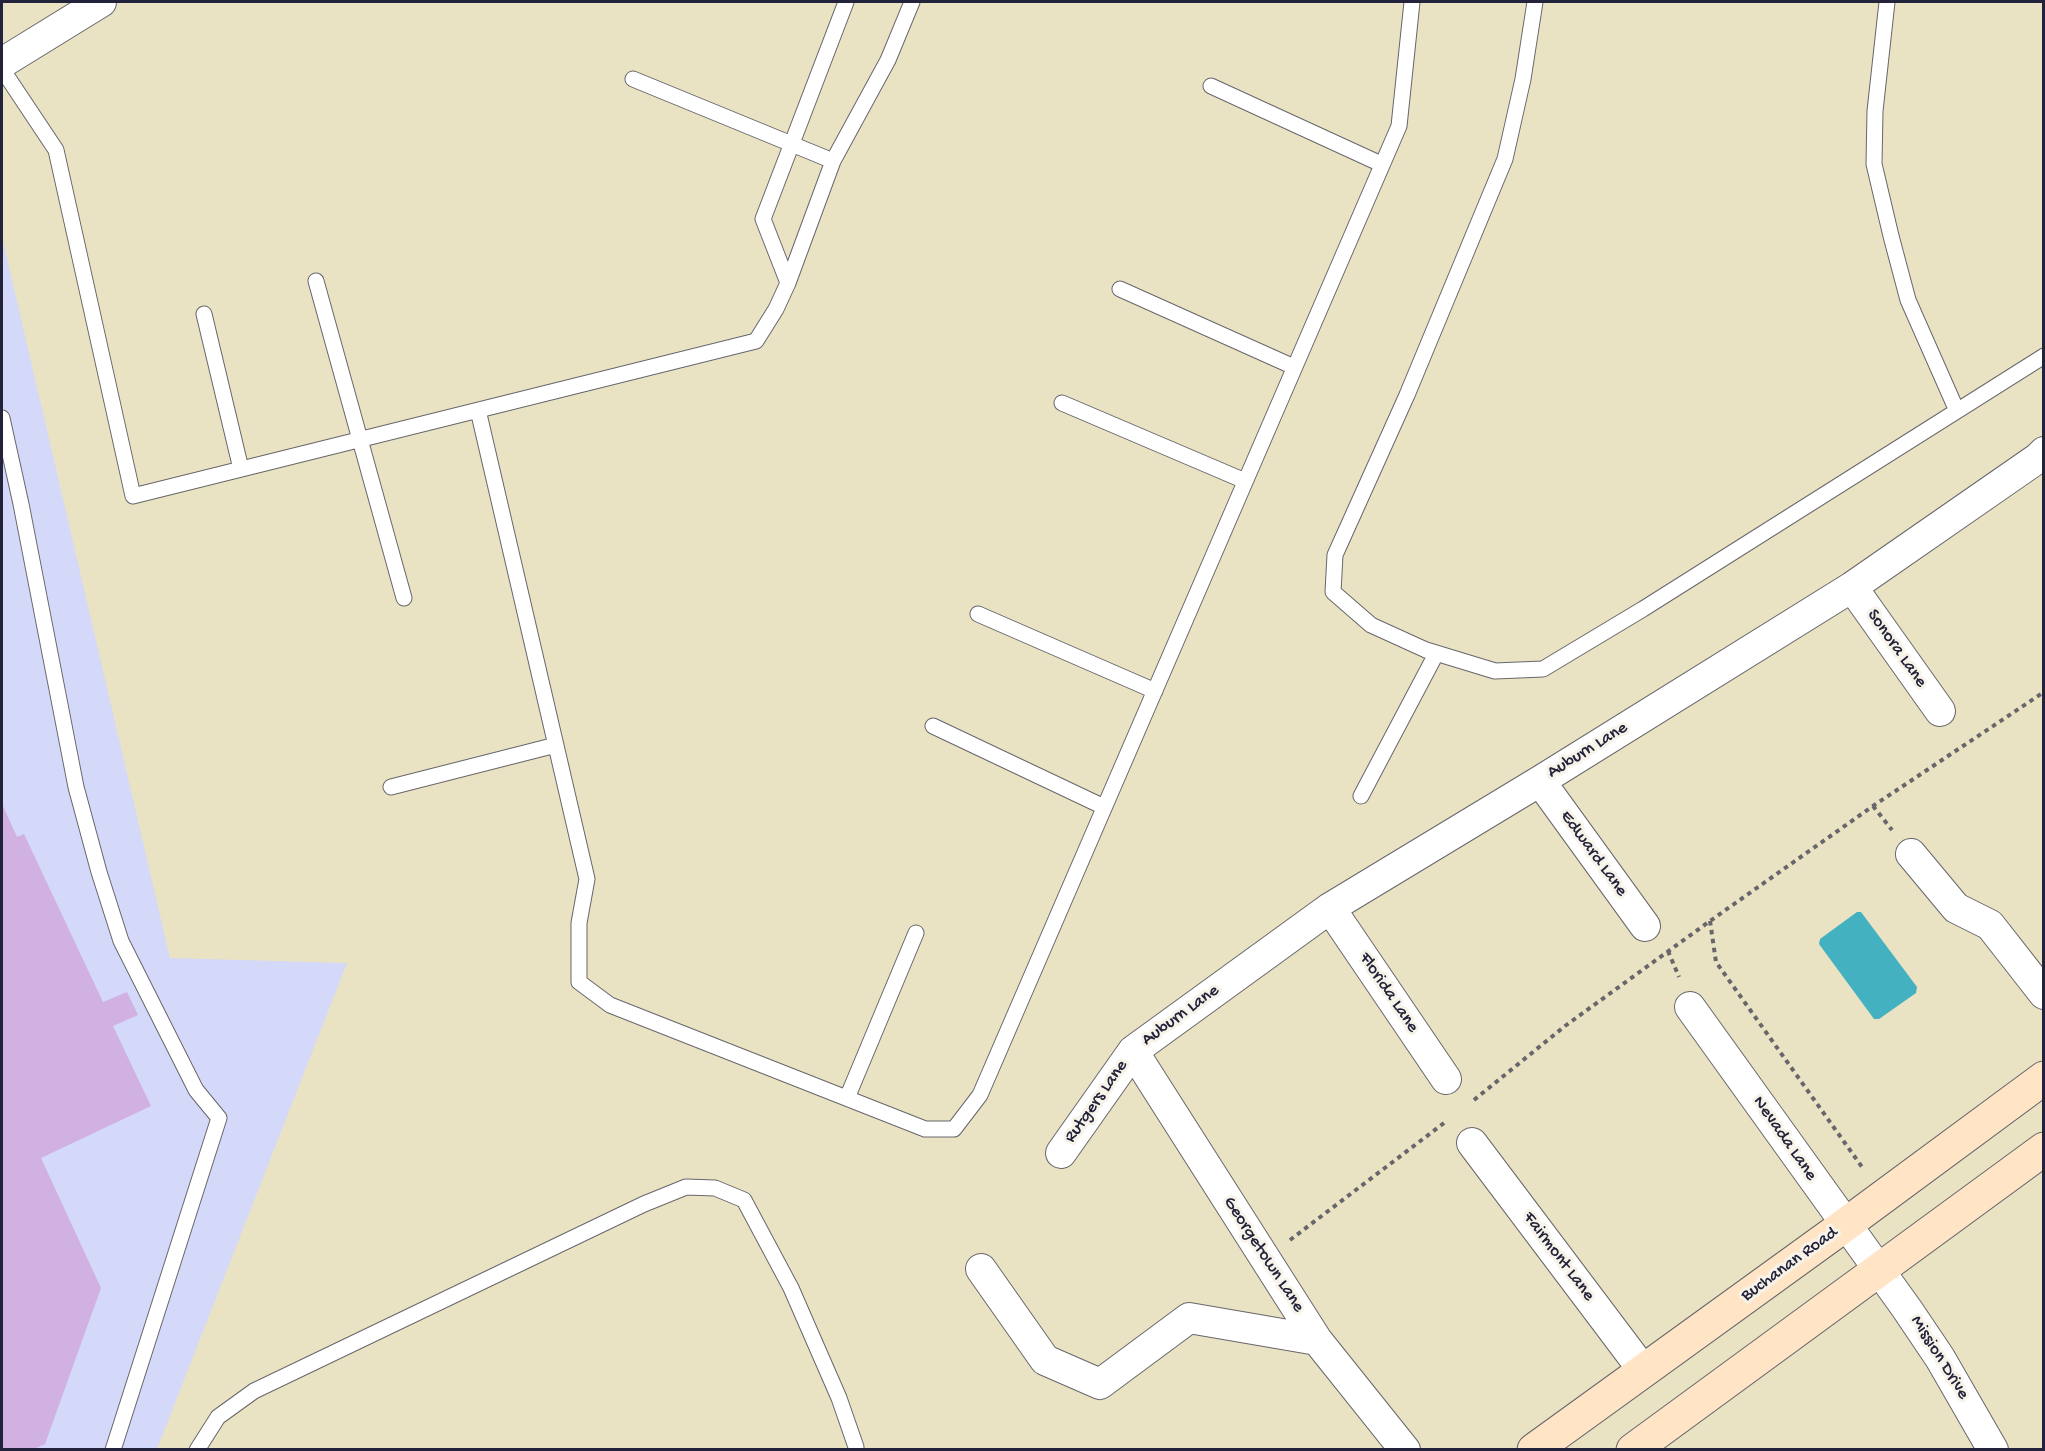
<!DOCTYPE html>
<html>
<head>
<meta charset="utf-8">
<style>
  body { margin:0 }
  #map { position:relative; width:2045px; height:1451px; overflow:hidden; background:#e9e3c3; font-family:"Gochi Hand",sans-serif }
  canvas { display:block }
  .frame { position:absolute; inset:0; border:3px solid #22223b; pointer-events:none }
</style>
</head>
<body>
<div id="map">
<canvas width="2045" height="1451"></canvas>
<div class="frame"></div>
</div>
<script>
const c = document.querySelector('canvas').getContext('2d');
c.lineJoin = 'round';
function fill(path, color) { c.fillStyle = color; c.fill(path, 'evenodd'); }
const shape = rows => new Path2D(rows.map(r => 'M' + r).join(''));
function strokePath(path, color, width, dash) { c.strokeStyle = color; c.lineWidth = width; c.lineCap = dash ? 'butt' : 'round'; c.setLineDash(dash || []); c.stroke(path); }
function label(font, color, halo, rows, align = 'center') {
  c.font = font + ' "Gochi Hand",sans-serif'; c.lineWidth = 6; c.setLineDash([]); c.textBaseline = 'middle'; c.strokeStyle = halo; c.fillStyle = color; for (const [text, x, y, turn = 0] of rows) {
    c.save(); c.translate(x, y); c.rotate((+turn || 0) * Math.PI / 180); c.textAlign = isNaN(turn) ? turn : align; if (halo) c.strokeText(text, 0, 0); c.fillText(text, 0, 0); c.restore();
  }
}
fill(shape([
  [2,237,170,958,347,963,157,1449,2,1449]
]), '#d4d8f9');
fill(shape([
  [1857,912,1861,912,1917,987,1916,993,1879,1019,1874,1019,1819,944,1820,939]
]), '#43b1bf');
fill(shape([
  [2,804,17,837,24,834,103,1002,127,992,138,1015,113,1026,151,1106,41,1158,101,1288,45,1444,32,1450,2,1450]
]), '#d1b1e2');
const service = shape([
  [1535,2,1523,79,1505,159,1407,395,1335,555,1333,592,1371,625,1426,650,1495,671,1543,669,1643,609,2044,356],
  [1887,2,1875,111,1874,164,1891,236,1908,300,1957,411],
  [2,69,56,150,133,496,756,341,776,309,788,283,833,161,888,60,912,2],
  [633,79,833,161],
  [1211,86,1381,164],
  [316,281,404,598],
  [788,283,763,219,846,2],
  [1120,289,1294,367],
  [204,314,241,469],
  [1062,403,1245,481],
  [478,410,587,879,579,923,579,982,610,1005,925,1129,954,1129,980,1095,1399,126,1412,2],
  [2,418,21,504,76,787,99,872,121,941,196,1090,219,1118,113,1450],
  [978,614,1155,691],
  [933,726,1104,807],
  [391,787,556,745],
  [1361,796,1436,654],
  [847,1098,916,933],
  [197,1450,218,1417,254,1391,644,1204,686,1187,715,1188,744,1200,791,1288,839,1398,856,1447,856,1450]
]);
const minor = shape([
  [2,63,101,2],
  [1852,587,1940,711],
  [1540,781,1645,926],
  [1911,854,1956,908,1990,925,2044,994],
  [1330,908,1446,1079],
  [1690,1007,1907,1309,1940,1358,1993,1450],
  [1133,1051,1317,1340,1405,1450],
  [1472,1143,1643,1370],
  [1061,1153,1133,1051,1330,908,1540,781,1852,587,2038,458,2044,452],
  [981,1269,1045,1360,1100,1384,1189,1318,1317,1340]
]);
const secondary = shape([
  [1534,1450,1845,1225,2044,1078],
  [1633,1450,2044,1149]
]);
strokePath(service, '#68666b', 17);
strokePath(minor, '#68666b', 32);
strokePath(secondary, '#68666b', 35);
strokePath(shape([
  [1873,806,1892,830],
  [1710,921,1716,962,1862,1167],
  [1668,951,1679,977],
  [1474,1100,1565,1026,1710,921,1873,806,2044,692],
  [1290,1240,1444,1123]
]), '#68666b', 4, [4.5, 4.5]);
strokePath(service, '#fff', 15);
strokePath(minor, '#fff', 30);
strokePath(secondary, '#ffe4c6', 33);
label('18px', '#22223b', '#f7f3e8', [
  ["Sonora Lane",1896,649,55],
  ["Auburn Lane",1588,751,-32],
  ["Edward Lane",1593,854,54],
  ["Florida Lane",1388,993,56],
  ["Auburn Lane",1181,1016,-36],
  ["Rutgers Lane",1097,1102,-55],
  ["Nevada Lane",1784,1139,55],
  ["Georgetown Lane",1263,1255,57],
  ["Fairmont Lane",1558,1257,53],
  ["Buchanan Road",1790,1265,-36],
  ["Mission Drive",1939,1358,58]
]);
</script>
</body>
</html>
